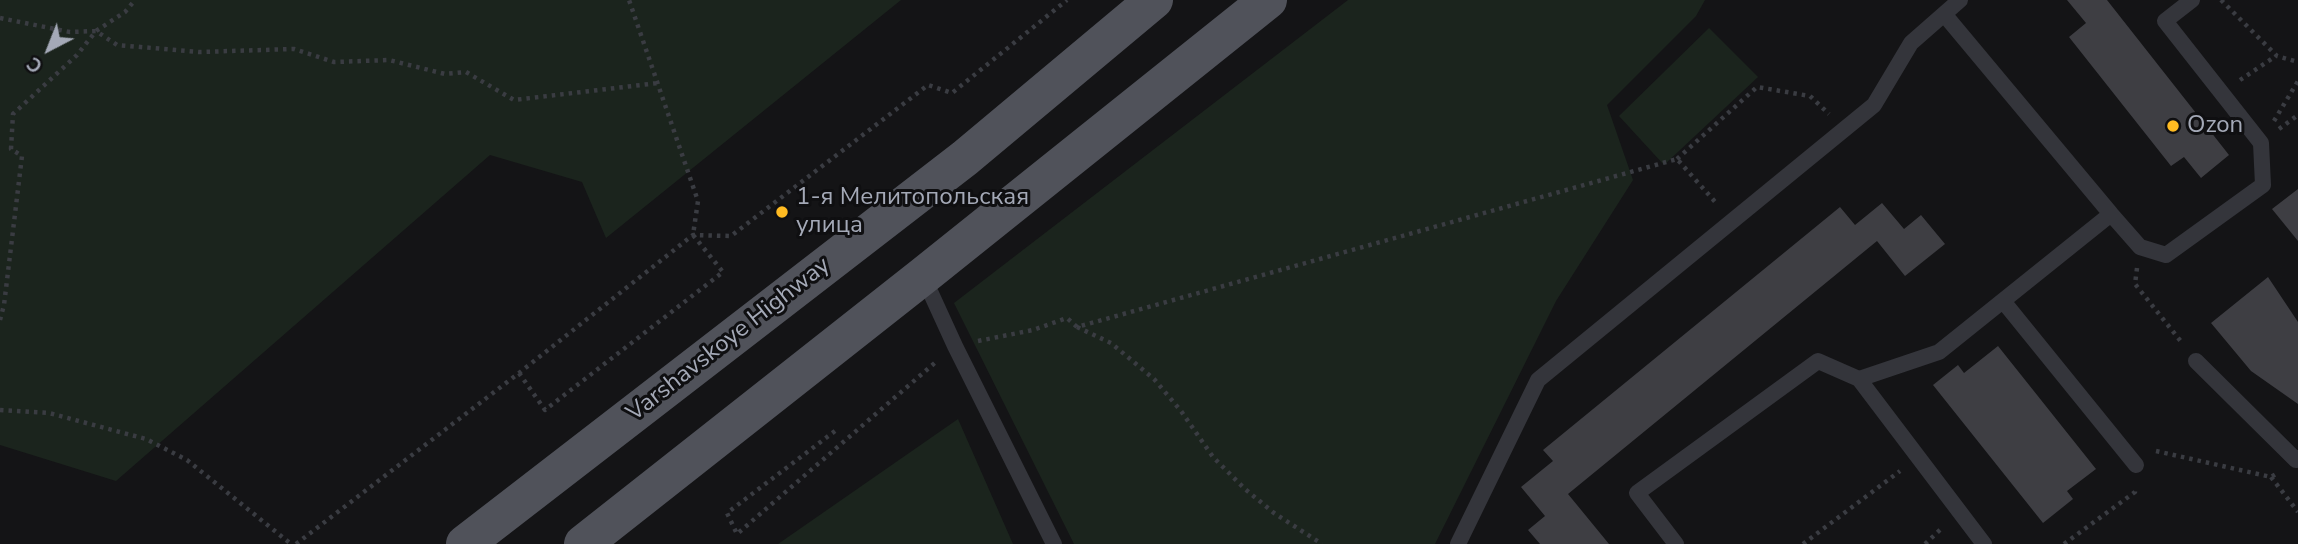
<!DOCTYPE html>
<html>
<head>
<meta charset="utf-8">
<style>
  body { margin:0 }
  #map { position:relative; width:2298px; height:544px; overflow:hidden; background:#141416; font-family:"Nunito Sans",sans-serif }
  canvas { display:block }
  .north { position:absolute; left:14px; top:14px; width:70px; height:70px; -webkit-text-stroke:5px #0f0f11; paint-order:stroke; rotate:222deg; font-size:19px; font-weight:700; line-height:28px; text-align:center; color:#a4a9b7 }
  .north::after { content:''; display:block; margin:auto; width:24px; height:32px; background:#a4a9b7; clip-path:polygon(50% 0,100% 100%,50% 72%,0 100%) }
</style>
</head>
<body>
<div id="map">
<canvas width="2298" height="544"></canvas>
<div class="north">С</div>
</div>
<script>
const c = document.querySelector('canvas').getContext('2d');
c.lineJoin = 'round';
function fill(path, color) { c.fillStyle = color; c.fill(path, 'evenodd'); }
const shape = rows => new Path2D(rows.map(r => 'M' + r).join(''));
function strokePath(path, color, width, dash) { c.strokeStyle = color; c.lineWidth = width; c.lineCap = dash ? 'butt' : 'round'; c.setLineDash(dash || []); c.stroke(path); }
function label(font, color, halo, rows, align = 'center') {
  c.font = font + ' "Nunito Sans",sans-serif'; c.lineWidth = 6; c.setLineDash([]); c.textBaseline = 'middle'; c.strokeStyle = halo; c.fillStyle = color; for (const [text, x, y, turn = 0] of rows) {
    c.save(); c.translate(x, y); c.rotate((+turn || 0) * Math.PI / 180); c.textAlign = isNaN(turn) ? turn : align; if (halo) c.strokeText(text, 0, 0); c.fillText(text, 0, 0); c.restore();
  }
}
fill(shape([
  [0,0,901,0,606,238,582,182,490,155,116,481,0,445],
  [1348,0,1705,0,1696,16,1607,105,1633,180,1556,301,1435,544,1074,544,954,303],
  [1709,28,1758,77,1664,165,1619,116],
  [958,419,1013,544,778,544]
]), '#1b241d');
fill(shape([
  [2067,0,2107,0,2229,155,2201,178,2184,157,2171,166,2069,37,2086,23],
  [2298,189,2298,241,2272,209],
  [1882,203,1904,229,1921,215,1945,244,1905,276,1877,241,1568,494,1609,544,1540,544,1528,530,1545,516,1521,487,1553,461,1543,450,1840,207,1855,225],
  [2268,277,2298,322,2298,404,2251,371,2211,323],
  [1998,346,2096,469,2067,491,2073,499,2043,523,1933,385,1958,365,1964,373]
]), '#3e3e43');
strokePath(shape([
  [2221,0,2277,56,2298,62],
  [0,18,70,32,96,31,117,45,199,52,294,49,334,62,389,60,445,74,466,72,514,100,658,83],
  [2240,80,2276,56],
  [2274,121,2298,81],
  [2279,129,2298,115],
  [1677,159,1757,87,1810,96,1829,114],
  [2137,268,2135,284,2183,344],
  [0,320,4,305,22,156,11,149,13,114,77,55,96,31,125,12,135,0],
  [1077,327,1111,343,1154,379,1181,411,1213,457,1245,489,1274,513,1322,544],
  [978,341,1033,330,1067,318,1077,327,1677,159,1717,204],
  [519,373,545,410,723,272,693,235,698,201,629,0],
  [0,410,49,413,146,439,187,460,291,544],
  [835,431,727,513,737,534,937,361],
  [2156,451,2271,477,2276,474],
  [2271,477,2298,512],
  [296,544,519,373,693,235,731,236,928,85,952,93,1067,0],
  [1803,544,1900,471],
  [1925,544,1942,528],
  [2064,544,2135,492,2135,487]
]), '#3a3c42', 4.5, [3.5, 5]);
strokePath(shape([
  [2111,214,2140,247,2166,255,2263,185,2261,143,2165,21,2192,0],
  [923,276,955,346,1054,544],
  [2003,301,2136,465],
  [2196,361,2296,460,2298,458],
  [1859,379,1984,544],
  [1458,544,1538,380,1874,105,1911,43,1960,0],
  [1676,544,1637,493,1818,361,1859,379,1939,352,2111,214,1944,14]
]), '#34353b', 16);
strokePath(shape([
  [465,544,965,158,1154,0],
  [583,544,923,276,1268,0]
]), '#50525a', 38);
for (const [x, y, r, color] of [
  [2173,126,7,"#fb2"],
  [782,212,7,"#fb2"]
]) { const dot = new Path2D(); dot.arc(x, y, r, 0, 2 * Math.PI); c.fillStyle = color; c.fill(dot); strokePath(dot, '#0f0f11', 2.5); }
label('24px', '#a4a9b7', '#0f0f11', [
  ["Ozon",2187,126],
  ["1-я Мелитопольская",796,198],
  ["улица",796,226]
], 'left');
label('24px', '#a4a9b7', '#0f0f11', [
  ["Varshavskoye Highway",729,340,-38]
]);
</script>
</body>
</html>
